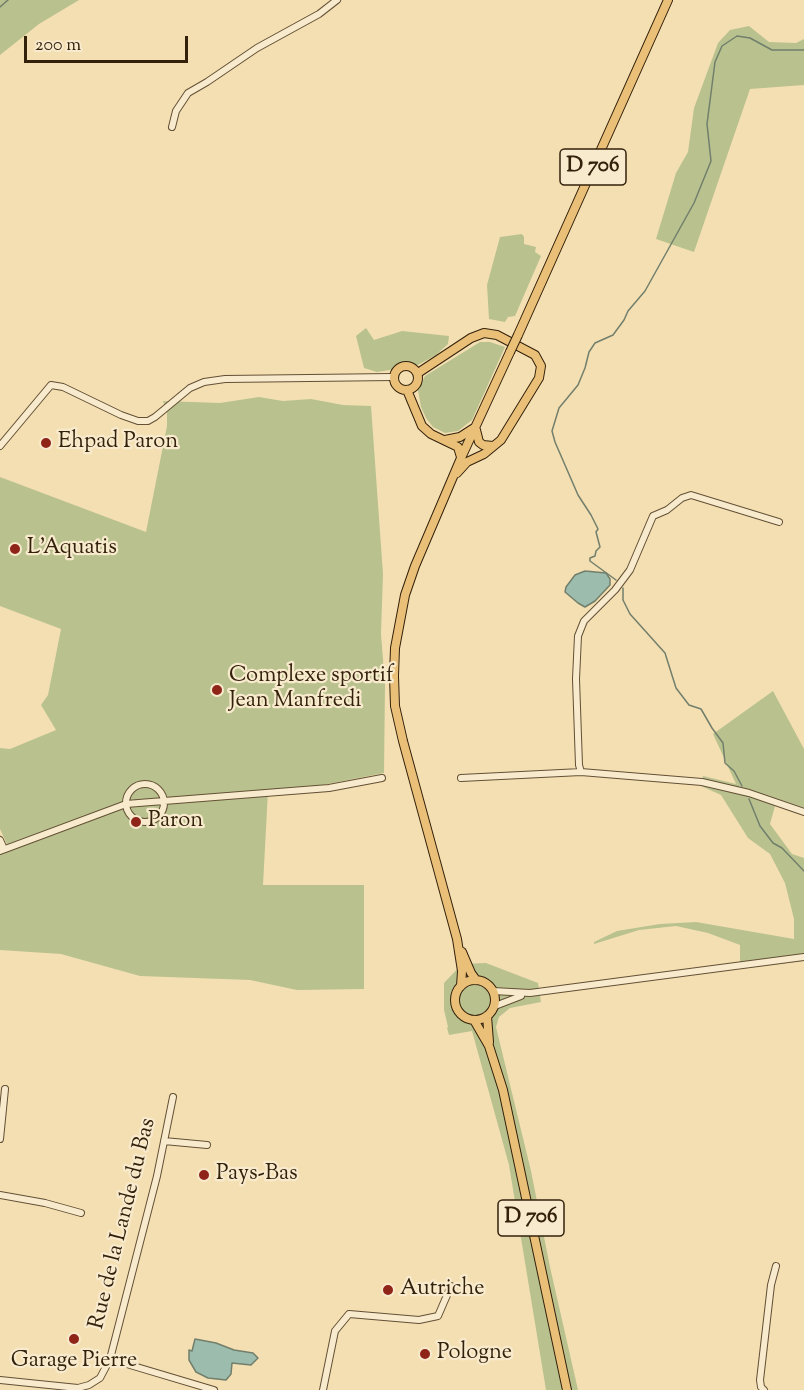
<!DOCTYPE html>
<html>
<head>
<meta charset="utf-8">
<style>
  body { margin:0 }
  #map { position:relative; width:804px; height:1390px; overflow:hidden; background:#f4dfb2; font-family:"Sorts Mill Goudy",serif }
  canvas { display:block }
  .scale { position:absolute; left:24px; top:36px; width:164px; height:27px; box-sizing:border-box; border:3px solid #33210b; border-top:0; padding-left:8px; font-size:18px; line-height:21px; white-space:nowrap; color:#33210b; -webkit-text-stroke:4px #f8eacd; paint-order:stroke }
</style>
</head>
<body>
<div id="map">
<canvas width="804" height="1390"></canvas>
<div class="scale">200 m</div>
</div>
<script>
const c = document.querySelector('canvas').getContext('2d');
c.lineJoin = 'round';
function fill(path, color) { c.fillStyle = color; c.fill(path, 'evenodd'); }
const shape = rows => new Path2D(rows.map(r => 'M' + r).join(''));
function strokePath(path, color, width, dash) { c.strokeStyle = color; c.lineWidth = width; c.lineCap = dash ? 'butt' : 'round'; c.setLineDash(dash || []); c.stroke(path); }
function label(font, color, halo, rows, align = 'center') {
  c.font = font + ' "Sorts Mill Goudy",serif'; c.lineWidth = 4.5; c.setLineDash([]); c.textBaseline = 'middle'; c.strokeStyle = halo; c.fillStyle = color; for (const [text, x, y, turn = 0] of rows) {
    c.save(); c.translate(x, y); c.rotate((+turn || 0) * Math.PI / 180); c.textAlign = isNaN(turn) ? turn : align; if (halo) c.strokeText(text, 0, 0); c.fillText(text, 0, 0); c.restore();
  }
}
fill(shape([
  [0,0,79,0,39,24,0,55],
  [749,26,769,42,796,43,804,39,804,85,750,89,694,252,656,239,676,173,688,152,694,108,718,43,730,30],
  [522,234,524,237,524,244,536,247,535,252,541,256,515,316,508,317,505,322,489,319,487,285,500,237],
  [366,328,374,340,402,331,449,336,448,344,436,355,416,366,401,363,390,370,377,372,364,368,356,336],
  [480,342,490,342,505,347,472,420,458,431,445,433,433,427,426,418,421,407,418,390,425,376],
  [259,397,283,401,311,399,343,405,371,406,383,574,381,634,385,685,384,773,317,786,268,791,263,885,364,885,364,989,297,990,250,980,140,976,61,954,0,950,0,853,9,849,0,829,0,748,10,749,56,730,41,705,48,695,61,629,0,606,0,477,146,532,167,426,167,412,163,401,220,403],
  [773,691,804,749,804,808,777,799,770,824,792,854,804,858,804,961,740,969,740,945,708,933,676,926,639,930,594,944,594,942,617,931,660,924,696,922,794,939,794,919,785,883,770,854,748,838,721,795,701,786,703,776,736,784,713,734],
  [486,963,538,983,541,1002,510,1008,499,1017,496,1027,531,1171,550,1267,578,1390,546,1390,509,1165,472,1031,449,1035,447,1028,448,1027,444,1010,444,983,462,964]
]), '#b9c28e');
const water = shape([
  [585,571,606,573,610,579,610,585,595,601,585,607,578,603,565,592,566,587,575,575,585,571],
  [195,1339,216,1343,234,1350,253,1353,258,1358,251,1365,232,1363,231,1374,226,1380,208,1378,196,1372,189,1360,189,1350,192,1351,195,1339]
]);
fill(water, '#9cbdad');
strokePath(water, '#727f6c', 1.5);
strokePath(shape([
  [0,7,8,0],
  [616,580,590,561,590,558,595,556,596,551,600,547,596,532,598,529,591,515,578,495,555,442,552,431,559,408,578,385,585,368,589,352,595,343,613,335,624,320,628,311,645,291,694,203,711,161,707,124,715,62,722,46,737,36,750,38,772,50,804,50],
  [623,588,623,600,630,614,665,653,676,688,689,705,701,709,712,728,723,743,725,763,734,771,742,786],
  [749,799,760,826,773,843,782,848,804,871]
]), '#727f6c', 1.5);
const minor = shape([
  [172,127,176,111,188,93,207,82,257,48,319,14,337,0],
  [0,446,51,385,63,387,121,415,138,421,148,421,155,417,190,388,204,382,225,379,393,377],
  [581,772,579,765,576,679,578,636,584,621,615,590,630,570,653,516,667,510,682,498,691,495,779,522],
  [461,778,581,772,702,782,749,793,804,812],
  '126 803a19 19 0 1 1 38 0a19 19 0 1 1-38 0Z',
  [0,840,4,849],
  [0,851,126,804,329,788,382,778],
  [493,991,530,993,804,957],
  [495,1006,521,996],
  [0,1139,5,1089],
  [164,1141,207,1145],
  [0,1195,45,1203,81,1213],
  [110,1359,157,1176,173,1097],
  [0,1380,78,1388,89,1385,100,1378,110,1359,214,1390],
  [323,1390,335,1331,349,1314,419,1320,438,1316,451,1286],
  [764,1390,761,1387,760,1380,771,1285,776,1266]
]);
const major = shape([
  [518,335,668,0],
  '394 378a12 12 0 1 1 24 0a12 12 0 1 1-24 0Z',
  [418,373,471,338,484,333,497,335,535,355,541,366,539,378,501,440,484,454,467,462,457,473],
  [407,390,422,426,431,434,458,447,461,457],
  [476,430,479,442,483,445,493,446],
  [445,440,460,437,474,428],
  [462,952,471,973,476,980],
  '455 1000a20 20 0 1 1 40 0a20 20 0 1 1-40 0Z',
  [461,986,462,971,457,939,403,741,395,706,394,676,395,648,405,595,415,566,461,458,510,352],
  [487,1016,489,1042],
  [474,1020,489,1046,503,1090,567,1390]
]);
strokePath(minor, '#635035', 8);
strokePath(major, '#33210b', 10);
strokePath(minor, '#f8eacd', 6);
strokePath(major, '#eac079', 8);
const majorBridge = shape([
  [510,352,518,335]
]);
strokePath(majorBridge, '#33210b', 10, []);
strokePath(majorBridge, '#eac079', 8);
for (const [x, y, r, color] of [
  [46,443,6,"#8f2418"],
  [15,549,6,"#8f2418"],
  [217,690,6,"#8f2418"],
  [136,822,6,"#8f2418"],
  [204,1175,6,"#8f2418"],
  [388,1290,6,"#8f2418"],
  [74,1339,6,"#8f2418"],
  [425,1354,6,"#8f2418"]
]) { const dot = new Path2D(); dot.arc(x, y, r, 0, 2 * Math.PI); c.fillStyle = color; c.fill(dot); strokePath(dot, '#f8eacd', 2); }
for (const [x, y, w] of [
  [593,167,66],
  [531,1218,66]
]) { const box = new Path2D(); box.roundRect(x - w / 2, y - 18, w, 36, 4.5); c.fillStyle = '#f8eacd'; c.fill(box); strokePath(box, '#33210b', 1.5); }
label('bold 21px', '#33210b', null, [
  ["D 706",593,167],
  ["D 706",531,1218]
]);
label('22px', '#33210b', '#f8eacd', [
  ["Ehpad Paron",58,443],
  ["L'Aquatis",27,549],
  ["Complexe sportif",229,677],
  ["Jean Manfredi",229,702],
  ["Paron",148,822],
  ["Pays-Bas",216,1175],
  ["Autriche",400,1290],
  ["Pologne",437,1354],
  ["Garage Pierre",74,1362,"center"]
], 'left');
label('22px', '#33210b', '#f8eacd', [
  ["Rue de la Lande du Bas",124,1224,-76]
]);
</script>
</body>
</html>
